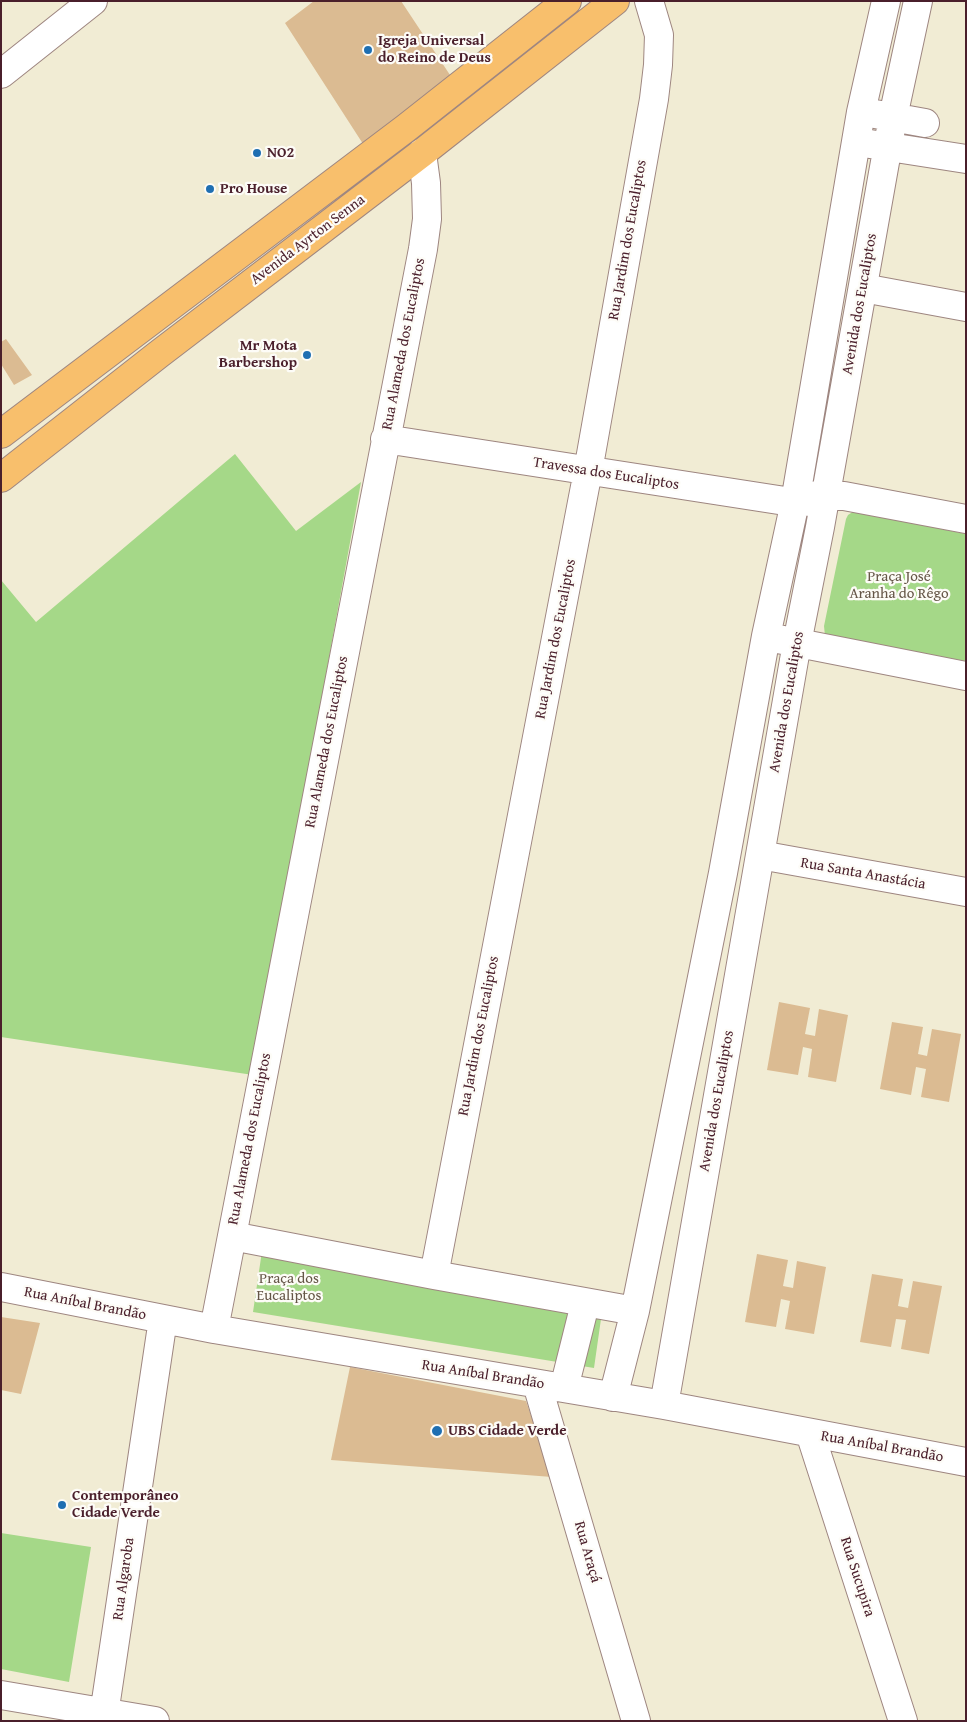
<!DOCTYPE html>
<html>
<head>
<meta charset="utf-8">
<style>
  body { margin:0 }
  #map { position:relative; width:967px; height:1722px; overflow:hidden; background:#f1ecd4; font-family:"Gentium Book Plus",serif }
  canvas { display:block }
  .frame { position:absolute; inset:0; border:2px solid #4a1f2b; pointer-events:none }
</style>
</head>
<body>
<div id="map">
<canvas width="967" height="1722"></canvas>
<div class="frame"></div>
</div>
<script>
const c = document.querySelector('canvas').getContext('2d');
c.lineJoin = 'round';
function fill(path, color) { c.fillStyle = color; c.fill(path, 'evenodd'); }
const shape = rows => new Path2D(rows.map(r => 'M' + r).join(''));
function strokePath(path, color, width, dash) { c.strokeStyle = color; c.lineWidth = width; c.lineCap = dash ? 'butt' : 'round'; c.setLineDash(dash || []); c.stroke(path); }
function label(font, color, halo, rows, align = 'center') {
  c.font = font + ' "Gentium Book Plus",serif'; c.lineWidth = 4.5; c.setLineDash([]); c.textBaseline = 'middle'; c.strokeStyle = halo; c.fillStyle = color; for (const [text, x, y, turn = 0] of rows) {
    c.save(); c.translate(x, y); c.rotate((+turn || 0) * Math.PI / 180); c.textAlign = isNaN(turn) ? turn : align; if (halo) c.strokeText(text, 0, 0); c.fillText(text, 0, 0); c.restore();
  }
}
fill(shape([
  [235,454,296,531,361,482,253,1075,1,1037,1,580,36,622],
  [854,511,966,534,966,661,837,640,825,636,824,626,846,519,848,515],
  [262,1251,601,1319,594,1368,253,1312],
  [1,1533,91,1547,69,1682,1,1669]
]), '#a5d888');
fill(shape([
  [314,1,401,1,452,78,365,147,285,23],
  [6,339,32,375,14,385,1,364,1,342],
  [779,1002,810,1008,805,1034,815,1036,819,1009,848,1015,836,1082,808,1077,812,1049,803,1047,798,1075,767,1070],
  [892,1022,923,1027,918,1054,927,1056,932,1029,961,1034,949,1102,921,1097,926,1069,916,1067,911,1095,880,1089],
  [757,1254,788,1260,783,1286,793,1288,797,1261,826,1267,814,1334,785,1329,790,1301,781,1299,776,1327,745,1322],
  [872,1274,903,1279,898,1306,908,1308,913,1281,942,1286,929,1354,901,1349,906,1320,896,1319,891,1347,860,1342],
  [1,1317,40,1323,21,1394,1,1390],
  [350,1367,526,1401,552,1477,331,1460]
]), '#dbbb92');
const minor = shape([
  [1,74,93,1],
  [875,114,925,123],
  [870,144,966,159],
  [863,288,966,307],
  [385,439,798,503,805,502,817,495,844,496,966,519],
  [778,639,966,676],
  [760,855,966,892],
  [232,1236,434,1275,635,1311],
  [434,1275,588,471,654,99,658,65,659,35,649,1],
  [1,1287,214,1329,664,1405,966,1462],
  [214,1329,423,249,427,219,426,183,422,153],
  [537,1384,636,1721],
  [564,1388,585,1304],
  [613,1397,635,1311,723,873,766,636,795,502,861,112,886,1],
  [664,1405,797,643,820,527,893,117,918,1],
  [810,1433,903,1721],
  [1,1695,155,1721],
  [103,1721,163,1319]
]);
const major = shape([
  [1,434,406,128,567,1],
  [1,478,159,354,422,153,615,1]
]);
strokePath(minor, '#9e8680', 30);
strokePath(major, '#9e8680', 30);
strokePath(minor, '#fff', 28);
strokePath(major, '#f8bf6c', 28);
for (const [x, y, r, color] of [
  [368,50,5,"#1f6fb2"],
  [257,153,5,"#1f6fb2"],
  [210,189,5,"#1f6fb2"],
  [307,355,5,"#1f6fb2"],
  [437,1431,6,"#1f6fb2"],
  [62,1505,5,"#1f6fb2"]
]) { const dot = new Path2D(); dot.arc(x, y, r, 0, 2 * Math.PI); c.fillStyle = color; c.fill(dot); strokePath(dot, '#fdfcf7', 2); }
label('bold 15px', '#4a1f2b', '#fdfcf7', [
  ["Igreja Universal",378,41],
  ["do Reino de Deus",378,58],
  ["NO2",267,153],
  ["Pro House",220,189],
  ["Mr Mota",297,346,"right"],
  ["Barbershop",297,363,"right"],
  ["UBS Cidade Verde",448,1431],
  ["Contemporâneo",72,1496],
  ["Cidade Verde",72,1513]
], 'left');
label('15px', '#4a1f2b', '#fdfcf7', [
  ["Avenida Ayrton Senna",308,240,-37],
  ["Rua Jardim dos Eucaliptos",628,240,-80],
  ["Avenida dos Eucaliptos",860,304,-80],
  ["Rua Alameda dos Eucaliptos",404,344,-79],
  ["Travessa dos Eucaliptos",606,474,9],
  ["Rua Jardim dos Eucaliptos",556,639,-79],
  ["Avenida dos Eucaliptos",787,702,-80],
  ["Rua Alameda dos Eucaliptos",327,742,-79],
  ["Rua Santa Anastácia",863,874,10],
  ["Rua Jardim dos Eucaliptos",479,1036,-79],
  ["Avenida dos Eucaliptos",717,1101,-80],
  ["Rua Alameda dos Eucaliptos",250,1139,-79],
  ["Rua Aníbal Brandão",85,1304,11],
  ["Rua Aníbal Brandão",483,1375,9],
  ["Rua Aníbal Brandão",882,1447,10],
  ["Rua Araçá",587,1552,74],
  ["Rua Sucupira",857,1577,72],
  ["Rua Algaroba",124,1579,-82]
]);
label('15px', '#655647', '#fdfcf7', [
  ["Praça José",899,577],
  ["Aranha do Rêgo",899,594],
  ["Praça dos",289,1279],
  ["Eucaliptos",289,1296]
]);
</script>
</body>
</html>
